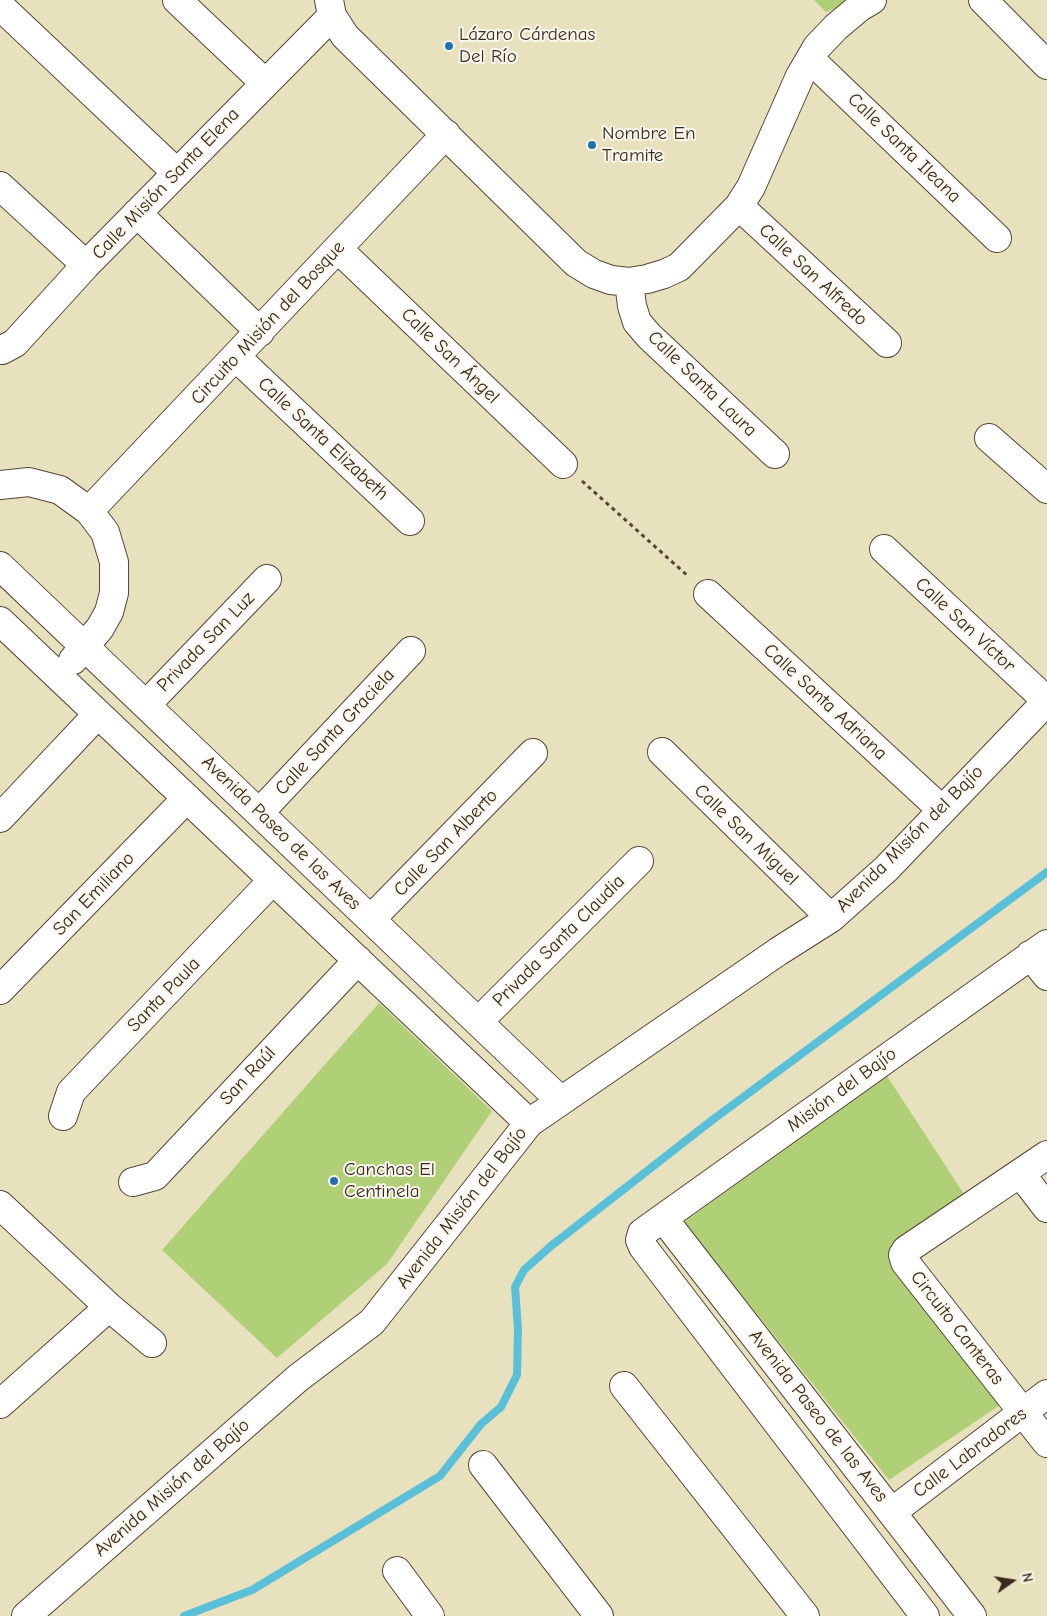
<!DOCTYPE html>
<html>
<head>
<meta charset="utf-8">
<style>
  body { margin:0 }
  #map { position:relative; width:1047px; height:1616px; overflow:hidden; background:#e8e1be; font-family:"Comic Neue",sans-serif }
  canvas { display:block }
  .north { position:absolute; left:987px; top:1556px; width:50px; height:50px; -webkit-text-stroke:4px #fbf7ec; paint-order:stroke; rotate:77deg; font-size:14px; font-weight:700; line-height:20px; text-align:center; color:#3b2a1e }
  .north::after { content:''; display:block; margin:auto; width:18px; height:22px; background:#3b2a1e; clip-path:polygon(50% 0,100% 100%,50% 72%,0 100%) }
</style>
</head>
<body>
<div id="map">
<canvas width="1047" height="1616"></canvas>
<div class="north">N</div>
</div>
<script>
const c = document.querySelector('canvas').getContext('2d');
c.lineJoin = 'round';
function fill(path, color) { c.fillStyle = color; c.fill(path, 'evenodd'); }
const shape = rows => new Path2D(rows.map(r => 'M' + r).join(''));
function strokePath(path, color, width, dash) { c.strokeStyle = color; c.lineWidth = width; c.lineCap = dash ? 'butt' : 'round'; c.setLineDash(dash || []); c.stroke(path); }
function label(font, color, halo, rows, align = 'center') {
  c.font = font + ' "Comic Neue",sans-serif'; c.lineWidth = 4; c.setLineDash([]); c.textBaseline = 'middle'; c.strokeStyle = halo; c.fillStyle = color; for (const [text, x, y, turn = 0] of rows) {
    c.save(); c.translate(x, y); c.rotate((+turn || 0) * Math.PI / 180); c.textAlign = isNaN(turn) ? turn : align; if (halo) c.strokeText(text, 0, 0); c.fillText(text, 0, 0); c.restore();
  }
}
fill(shape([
  [814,0,860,0,826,12],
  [379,1003,492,1111,387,1264,277,1358,162,1250],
  [887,1076,964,1194,892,1254,1003,1403,889,1480,684,1222]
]), '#b0d078');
strokePath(shape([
  [184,1616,252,1590,440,1476,481,1424,501,1407,517,1375,518,1329,515,1287,524,1270,551,1246,711,1121,1047,872]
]), '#5abfd8', 8);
const minor = shape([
  [177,0,265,83],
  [329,0,332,16,345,36,576,263,594,274,611,280,629,282,647,279,664,274,679,267,739,206,751,187,800,76,817,47,836,27,860,7,872,0],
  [983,0,1047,65],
  [0,6,177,173],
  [810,59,997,238],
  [0,186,86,265],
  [739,206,887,343],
  [137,213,260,332],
  [338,249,563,464],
  [629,282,632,306,637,322,649,336,775,454],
  [0,349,2,350,15,343,86,265,332,16],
  [236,357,410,521],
  [989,438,1047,489],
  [0,485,29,482,60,490,89,511,105,532,114,562,114,593,109,612,100,628,73,660],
  [89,511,446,134],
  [884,549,1047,701],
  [0,566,561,1101],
  [708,594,942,810],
  [0,621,529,1123],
  [146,705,267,579],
  [662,752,831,918],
  [259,813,411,651],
  [0,818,98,714],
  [371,919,533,753],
  [1030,955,1047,976],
  [0,990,187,798],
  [478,1022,639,861],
  [63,1116,71,1092,273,880],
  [1047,1155,906,1250,903,1255,905,1262,1047,1443],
  [1020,1173,1047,1208],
  [133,1182,155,1176,358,960],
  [0,1205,109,1307,152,1343],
  [663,1218,972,1616],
  [624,1386,805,1616],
  [0,1404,109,1307],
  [483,1465,599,1616],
  [892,1512,1047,1394],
  [397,1571,430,1616],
  [26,1616,298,1378,372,1322,529,1123,779,951,831,918,886,869,1047,701],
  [925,1616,643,1247,640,1240,642,1233,663,1218,1047,944]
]);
strokePath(minor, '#554536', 30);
strokePath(shape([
  [582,481,689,577]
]), '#554536', 3, [4, 4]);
strokePath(minor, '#fff', 28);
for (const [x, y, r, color] of [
  [449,46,5,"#1f6fb2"],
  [592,145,5,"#1f6fb2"],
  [334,1181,5,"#1f6fb2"]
]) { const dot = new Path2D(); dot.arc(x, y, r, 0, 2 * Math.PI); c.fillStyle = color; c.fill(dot); strokePath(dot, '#fbf7ec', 2); }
label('19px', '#3b2a1e', '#fbf7ec', [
  ["Lázaro Cárdenas",459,35],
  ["Del Río",459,57],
  ["Nombre En",602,134],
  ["Tramite",602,156],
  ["Canchas El",344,1170],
  ["Centinela",344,1192]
], 'left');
label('19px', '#3b2a1e', '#fbf7ec', [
  ["Calle Santa Ileana",904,148,44],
  ["Calle Misión Santa Elena",166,184,-46],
  ["Calle San Alfredo",813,275,43],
  ["Circuito Misión del Bosque",268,323,-47],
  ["Calle San Ángel",450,356,44],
  ["Calle Santa Laura",702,384,44],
  ["Calle Santa Elizabeth",323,439,43],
  ["Calle San Víctor",965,625,43],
  ["Privada San Luz",206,642,-46],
  ["Calle Santa Adriana",825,702,43],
  ["Calle Santa Graciela",335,732,-47],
  ["Avenida Paseo de las Aves",281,833,44],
  ["Calle San Miguel",746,835,44],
  ["Avenida Misión del Bajío",910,839,-45],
  ["Calle San Alberto",446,843,-46],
  ["San Emiliano",94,894,-46],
  ["Privada Santa Claudia",559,941,-45],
  ["Santa Paula",164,995,-46],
  ["San Raúl",248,1076,-47],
  ["Misión del Bajío",842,1090,-36],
  ["Avenida Misión del Bajío",462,1208,-52],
  ["Circuito Canteras",957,1328,52],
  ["Avenida Paseo de las Aves",818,1416,52],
  ["Calle Labradores",970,1453,-37],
  ["Avenida Misión del Bajío",172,1488,-41]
]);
</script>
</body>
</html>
